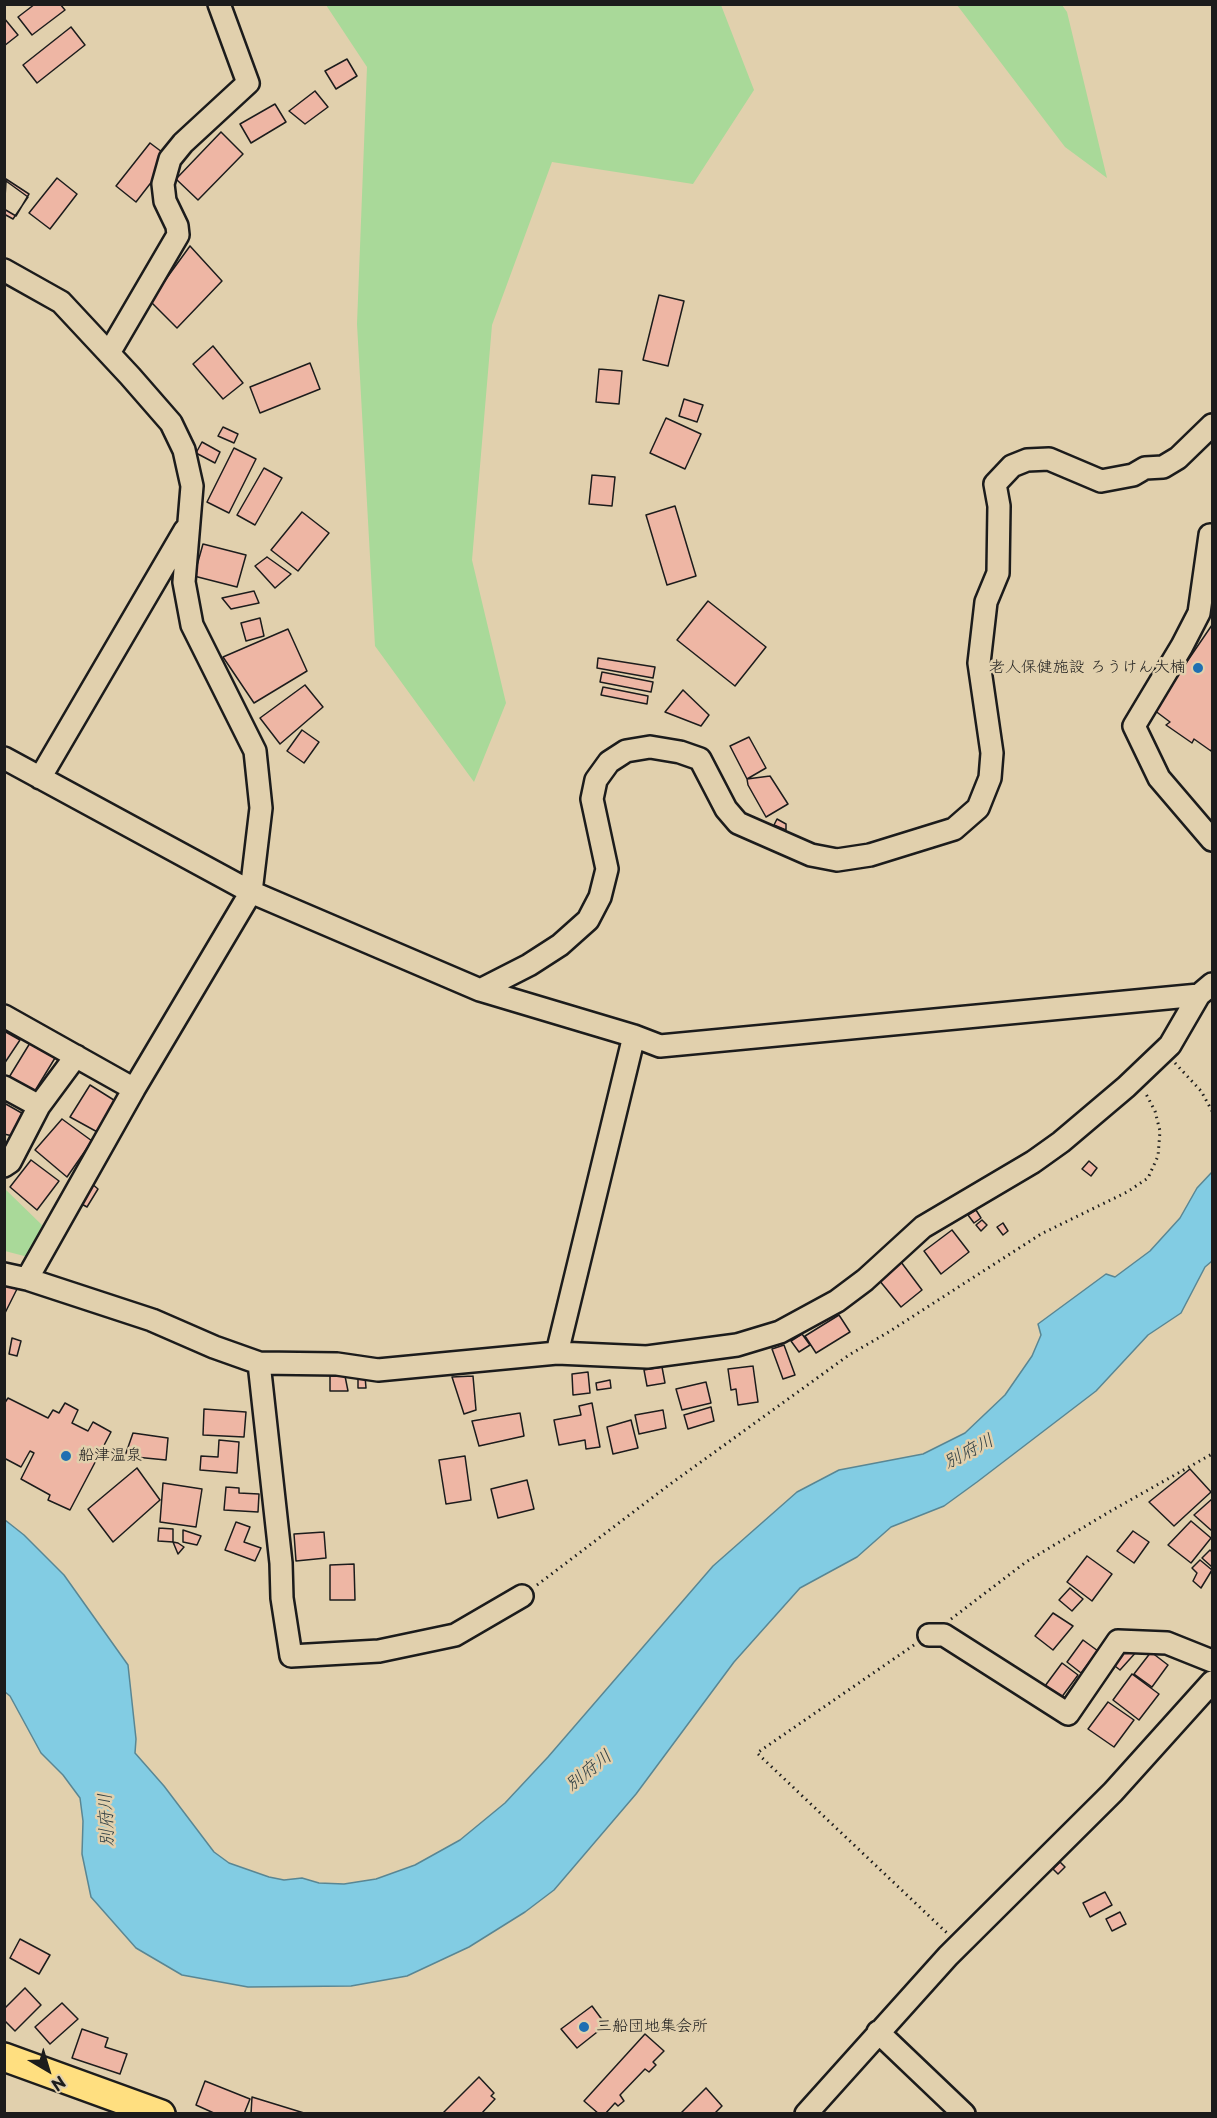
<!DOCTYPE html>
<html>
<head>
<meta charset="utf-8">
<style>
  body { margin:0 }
  #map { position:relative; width:1217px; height:2118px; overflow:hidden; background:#e1d0ad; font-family:"Playpen Sans",sans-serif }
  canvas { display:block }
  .frame { position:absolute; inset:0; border:6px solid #1c1c1c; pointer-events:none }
  .north { position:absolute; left:18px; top:2040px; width:60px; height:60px; -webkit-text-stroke:4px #e1d0ad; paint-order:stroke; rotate:142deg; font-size:16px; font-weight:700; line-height:24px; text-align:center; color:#1c1c1c }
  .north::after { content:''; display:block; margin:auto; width:21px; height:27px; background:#1c1c1c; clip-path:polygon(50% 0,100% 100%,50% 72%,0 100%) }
</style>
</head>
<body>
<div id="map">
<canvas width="1217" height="2118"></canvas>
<div class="frame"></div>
<div class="north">N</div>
</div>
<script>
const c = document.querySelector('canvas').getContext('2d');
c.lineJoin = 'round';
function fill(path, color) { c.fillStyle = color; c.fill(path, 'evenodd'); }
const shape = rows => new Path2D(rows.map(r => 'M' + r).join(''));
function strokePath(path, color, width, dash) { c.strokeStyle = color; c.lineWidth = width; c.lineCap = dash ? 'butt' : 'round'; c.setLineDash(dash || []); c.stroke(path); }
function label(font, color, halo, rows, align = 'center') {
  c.font = font + ' "Playpen Sans","Klee One",sans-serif'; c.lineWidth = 5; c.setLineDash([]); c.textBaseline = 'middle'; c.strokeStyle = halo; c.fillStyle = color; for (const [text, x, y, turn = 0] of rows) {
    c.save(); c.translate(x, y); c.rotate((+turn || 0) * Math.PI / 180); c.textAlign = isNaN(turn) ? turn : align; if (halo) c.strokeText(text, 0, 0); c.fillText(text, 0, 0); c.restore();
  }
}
fill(shape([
  [326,5,721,5,754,90,693,184,552,162,492,325,472,560,506,703,474,782,375,646,357,324,367,67],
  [957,5,1062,5,1067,12,1107,178,1065,147],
  [4,1188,42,1225,28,1257,5,1251]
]), '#a9d999');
const water = shape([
  [1212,1172,1212,1261,1205,1267,1181,1313,1148,1335,1096,1391,977,1482,944,1506,891,1527,857,1557,800,1588,734,1662,636,1794,554,1890,525,1912,469,1947,407,1976,351,1986,248,1987,182,1975,136,1948,91,1897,82,1854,83,1821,80,1798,63,1775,41,1753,10,1696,5,1692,5,1520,24,1535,64,1575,128,1665,136,1739,135,1753,164,1786,214,1852,229,1863,269,1877,284,1880,302,1878,319,1883,344,1884,376,1879,415,1865,460,1840,505,1803,548,1757,713,1566,797,1492,839,1470,923,1454,965,1433,1005,1395,1032,1356,1041,1335,1038,1324,1106,1274,1115,1277,1150,1251,1180,1218,1197,1188,1212,1172]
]);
fill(water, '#82cce3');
strokePath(water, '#598693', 1.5);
const building = shape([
  [35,4,60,4,65,10,32,35,18,17,35,4],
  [4,18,18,35,4,46,4,18],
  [71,27,85,45,37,83,23,65,71,27],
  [347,59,357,76,336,89,325,71,347,59],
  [315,91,328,107,305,124,289,111,315,91],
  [275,104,286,122,251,143,240,124,275,104],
  [221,132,243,154,198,200,176,179,221,132],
  [150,143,170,158,136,202,116,186,150,143],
  [57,178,77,194,50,229,29,213,57,178],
  [6,179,29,194,16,216,4,209,6,179],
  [6,181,28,197,13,219,4,214,6,181],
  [190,246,222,281,177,328,150,301,190,246],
  [659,295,684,301,668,366,643,360,659,295],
  [213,346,243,383,223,399,193,364,213,346],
  [310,363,320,389,260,413,250,387,310,363],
  [599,369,622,371,619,404,596,402,599,369],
  [684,399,703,405,697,422,679,416,684,399],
  [666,418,701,434,685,469,650,453,666,418],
  [223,427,238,434,234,443,218,436,223,427],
  [202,442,220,452,215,463,196,453,202,442],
  [234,448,256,459,229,513,207,502,234,448],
  [264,468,282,478,255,525,237,515,264,468],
  [592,475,615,477,612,506,589,504,592,475],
  [675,506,696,576,667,585,646,515,675,506],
  [302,512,329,533,298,571,271,550,302,512],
  [203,544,246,555,237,587,194,576,203,544],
  [267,557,291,574,275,588,255,566,267,557],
  [254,591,259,603,231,609,222,598,254,591],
  [708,601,766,647,735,686,677,640,708,601],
  [260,618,264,636,246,641,241,623,260,618],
  [1212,625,1212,748,1211,751,1194,739,1192,743,1166,725,1170,722,1154,710,1212,625],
  [288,629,307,671,254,703,223,657,288,629],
  [598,658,655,667,653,678,597,668,598,658],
  [602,672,653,682,651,692,600,682,602,672],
  [305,685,323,707,280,744,260,718,305,685],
  [603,687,648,696,647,704,601,695,603,687],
  [683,690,709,715,701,726,665,712,683,690],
  [302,730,319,742,304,763,287,751,302,730],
  [749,737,766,768,747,779,730,746,749,737],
  [770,776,788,804,766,817,748,785,747,779,770,776],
  [777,819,786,824,786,830,774,825,777,819],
  [4,1031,20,1040,4,1064,4,1031],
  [30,1043,55,1058,33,1094,8,1079,30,1043],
  [90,1085,117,1102,101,1134,70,1117,90,1085],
  [4,1103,27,1116,17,1137,4,1134,4,1103],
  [62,1119,92,1141,67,1177,35,1150,62,1119],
  [31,1160,59,1181,37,1210,10,1187,31,1160],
  [1089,1161,1097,1168,1091,1176,1082,1169,1089,1161],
  [91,1183,98,1189,87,1207,78,1202,91,1183],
  [976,1210,981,1218,974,1223,968,1215,976,1210],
  [982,1220,987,1225,981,1231,976,1225,982,1220],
  [1003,1223,1008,1231,1003,1235,997,1227,1003,1223],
  [952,1230,969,1252,941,1274,924,1251,952,1230],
  [901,1262,922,1290,901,1307,879,1280,901,1262],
  [5,1282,18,1287,5,1313,4,1313,5,1282],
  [839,1315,850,1332,816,1353,805,1336,839,1315],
  [802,1334,810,1345,799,1352,791,1341,802,1334],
  [12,1338,21,1341,17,1356,9,1354,12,1338],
  [784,1345,795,1375,783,1379,772,1349,784,1345],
  [753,1366,758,1402,738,1405,736,1389,731,1390,728,1369,753,1366],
  [662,1367,665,1383,647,1386,644,1370,662,1367],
  [588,1372,590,1393,573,1395,572,1374,588,1372],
  [330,1376,345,1376,348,1391,330,1391,330,1376],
  [358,1376,365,1376,366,1388,358,1388,358,1376],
  [473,1376,476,1410,464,1414,452,1377,473,1376],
  [610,1380,611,1388,597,1390,596,1383,610,1380],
  [706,1382,711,1403,682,1410,676,1389,706,1382],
  [8,1398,48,1418,53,1410,59,1413,65,1403,78,1410,72,1423,88,1431,93,1422,111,1432,70,1510,48,1500,50,1495,21,1479,34,1453,30,1451,21,1467,4,1458,4,1404,8,1398],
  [592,1403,600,1447,586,1449,585,1440,559,1445,554,1420,581,1415,579,1406,592,1403],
  [711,1407,714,1421,688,1429,684,1415,711,1407],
  [204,1409,246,1412,244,1437,203,1435,204,1409],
  [663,1410,666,1428,639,1434,635,1415,663,1410],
  [520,1413,524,1436,479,1446,472,1421,520,1413],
  [631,1420,638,1448,613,1454,607,1427,631,1420],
  [133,1433,168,1438,166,1460,125,1456,133,1433],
  [219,1440,239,1442,237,1473,200,1470,201,1456,218,1457,219,1440],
  [465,1456,471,1500,446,1504,439,1460,465,1456],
  [137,1468,160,1500,113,1542,88,1509,137,1468],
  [1190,1469,1211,1492,1174,1526,1149,1502,1190,1469],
  [527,1480,534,1509,498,1518,491,1489,527,1480],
  [163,1483,202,1489,196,1527,160,1522,163,1483],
  [226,1487,239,1488,239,1493,259,1494,258,1512,224,1510,226,1487],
  [1212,1499,1212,1531,1194,1515,1212,1499],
  [1191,1521,1211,1538,1191,1563,1168,1545,1191,1521],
  [236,1522,250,1527,244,1542,261,1548,255,1561,225,1550,236,1522],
  [159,1528,173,1529,173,1542,158,1541,159,1528],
  [183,1530,201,1536,197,1545,183,1542,183,1530],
  [1133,1531,1149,1542,1134,1563,1117,1551,1133,1531],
  [324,1532,326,1558,296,1561,294,1534,324,1532],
  [173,1542,178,1543,184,1547,178,1554,173,1542],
  [1210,1550,1212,1552,1212,1567,1202,1558,1210,1550],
  [1087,1556,1112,1574,1092,1601,1067,1582,1087,1556],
  [1200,1560,1212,1570,1201,1588,1193,1581,1197,1573,1192,1568,1200,1560],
  [354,1564,355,1600,330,1600,330,1565,354,1564],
  [1070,1588,1083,1599,1072,1611,1059,1600,1070,1588],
  [1053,1613,1073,1626,1053,1650,1035,1636,1053,1613],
  [1083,1640,1098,1651,1081,1673,1067,1662,1083,1640],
  [1129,1643,1138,1650,1120,1670,1111,1663,1129,1643],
  [1151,1652,1168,1665,1152,1687,1134,1674,1151,1652],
  [1062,1663,1078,1675,1061,1698,1045,1686,1062,1663],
  [1132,1674,1159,1694,1139,1720,1113,1700,1132,1674],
  [1108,1702,1134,1720,1114,1747,1088,1729,1108,1702],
  [1060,1862,1065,1867,1058,1874,1053,1869,1060,1862],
  [1105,1892,1112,1905,1090,1917,1083,1903,1105,1892],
  [1120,1912,1126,1924,1112,1931,1106,1919,1120,1912],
  [20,1939,50,1955,39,1974,10,1958,20,1939],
  [25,1988,41,2005,15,2031,4,2020,4,2009,25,1988],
  [62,2003,78,2019,50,2044,35,2027,62,2003],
  [592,2006,606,2025,577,2048,561,2029,592,2006],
  [82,2029,108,2038,105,2047,127,2054,120,2074,72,2058,82,2029],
  [645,2034,664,2051,653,2062,656,2065,649,2072,645,2069,620,2095,624,2101,618,2106,615,2103,605,2114,599,2114,584,2101,645,2034],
  [479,2077,494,2093,491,2096,495,2099,481,2114,442,2114,479,2077],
  [205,2081,250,2099,244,2114,216,2114,196,2105,205,2081],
  [706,2088,722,2106,714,2114,680,2114,706,2088],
  [252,2097,304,2113,304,2114,251,2114,252,2097]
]);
fill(building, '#eeb6a4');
strokePath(building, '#1c1c1c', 1.5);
const minor = shape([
  [4,270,61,302,130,376,171,423,184,450,192,486,184,582,192,625,255,751,261,808,251,892,134,1089,27,1279],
  [109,353,178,235,177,226,165,201,163,184,170,159,183,143,248,83,219,4],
  [1210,535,1199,613,1182,646,1134,726,1159,778,1212,840],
  [4,758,251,892,480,990,634,1036,660,1046,1199,995],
  [40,778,185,530],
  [480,990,529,965,560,945,588,920,600,897,607,869,592,799,596,780,609,762,626,751,650,747,680,752,700,759,726,809,738,823,811,855,837,860,870,855,954,829,978,808,990,778,992,753,979,663,986,602,998,573,999,506,995,484,1012,466,1027,460,1049,459,1101,481,1133,475,1145,468,1163,467,1178,458,1212,425],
  [4,1016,134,1089],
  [4,1087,39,1106],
  [4,1166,10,1162,39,1106,76,1056],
  [4,1274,27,1279,152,1320,214,1347,259,1363,337,1364,378,1370,557,1353,647,1357,737,1345,780,1332,837,1301,865,1280,923,1227,1033,1162,1061,1142,1126,1087,1170,1045,1199,995,1212,984],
  [557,1353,634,1036],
  [259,1363,281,1563,282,1598,291,1656,379,1651,455,1635,522,1596],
  [929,1635,944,1635,1068,1714,1118,1641,1167,1643,1212,1661],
  [878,2032,964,2114],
  [806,2114,948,1956,1113,1792,1212,1682]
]);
const major = shape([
  [4,2057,161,2114]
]);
strokePath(minor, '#1c1c1c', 26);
strokePath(major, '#1c1c1c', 32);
strokePath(shape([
  [1175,1063,1201,1091,1212,1111],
  [537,1585,669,1485,849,1355,887,1333,1041,1234,1127,1192,1148,1178,1158,1156,1160,1131,1155,1111,1146,1094],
  [951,1619,1026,1562,1109,1512,1212,1454],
  [914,1645,757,1753,947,1933]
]), '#1c1c1c', 3, [1.5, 4.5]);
strokePath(minor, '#e1d0ad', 21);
strokePath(major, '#ffdf80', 27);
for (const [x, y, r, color] of [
  [1198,668,6,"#1f6fb2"],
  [66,1456,6,"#1f6fb2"],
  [584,2027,6,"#1f6fb2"]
]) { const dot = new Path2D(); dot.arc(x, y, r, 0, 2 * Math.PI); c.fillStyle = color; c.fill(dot); strokePath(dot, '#e1d0ad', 2); }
label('16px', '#1c1c1c', '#e1d0ad', [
  ["老人保健施設 ろうけん大楠",1186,668,"right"],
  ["船津温泉",78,1456],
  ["三船団地集会所",596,2027]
], 'left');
label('italic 18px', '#303f44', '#e1d0ad', [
  ["別府川",969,1452,-28],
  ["別府川",589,1771,-39],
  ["別府川",107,1820,-93]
]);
</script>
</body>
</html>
